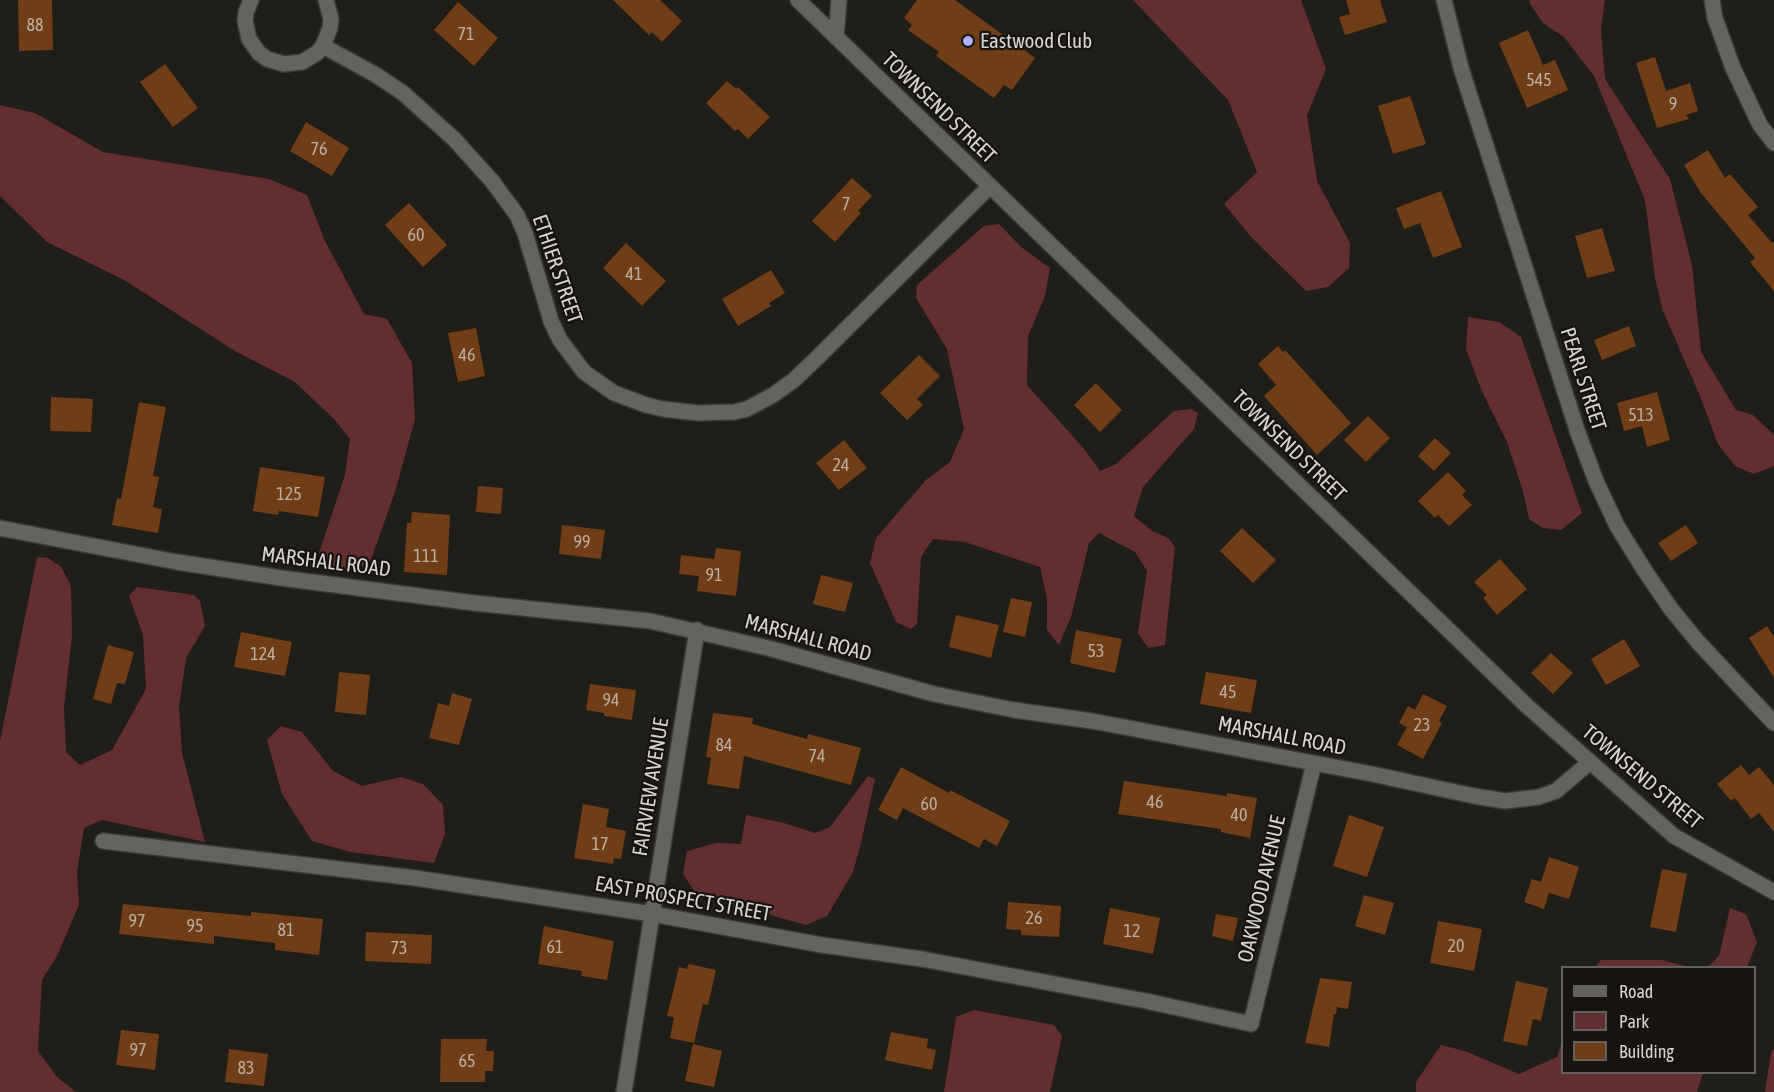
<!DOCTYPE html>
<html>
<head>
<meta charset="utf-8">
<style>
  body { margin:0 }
  #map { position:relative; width:1774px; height:1092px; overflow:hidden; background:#201e18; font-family:"Asap Condensed",sans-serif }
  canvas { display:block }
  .legend { position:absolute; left:1561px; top:966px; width:195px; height:108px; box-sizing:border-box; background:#171410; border:2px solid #63615d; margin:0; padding:8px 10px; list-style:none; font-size:18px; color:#d6d5d1 }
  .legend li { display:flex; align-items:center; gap:12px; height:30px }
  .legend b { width:30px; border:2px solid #63615d }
</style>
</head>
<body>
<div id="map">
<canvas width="1774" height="1092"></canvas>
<ul class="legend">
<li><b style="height:8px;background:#65635d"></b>Road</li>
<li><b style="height:16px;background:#632e2f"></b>Park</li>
<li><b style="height:16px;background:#703d17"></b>Building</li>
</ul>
</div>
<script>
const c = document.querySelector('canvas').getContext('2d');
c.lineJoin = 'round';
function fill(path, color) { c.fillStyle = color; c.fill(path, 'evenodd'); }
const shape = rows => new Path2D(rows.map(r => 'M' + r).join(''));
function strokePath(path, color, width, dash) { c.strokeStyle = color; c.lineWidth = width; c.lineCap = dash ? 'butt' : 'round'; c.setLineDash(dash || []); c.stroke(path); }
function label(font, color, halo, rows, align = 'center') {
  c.font = font + ' "Asap Condensed",sans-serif'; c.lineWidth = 4.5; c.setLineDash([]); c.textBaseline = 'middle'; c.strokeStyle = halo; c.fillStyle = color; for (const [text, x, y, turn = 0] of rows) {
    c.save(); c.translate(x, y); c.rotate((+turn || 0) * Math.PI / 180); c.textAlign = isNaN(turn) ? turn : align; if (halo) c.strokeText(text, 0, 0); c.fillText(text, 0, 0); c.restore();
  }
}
fill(shape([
  [1133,0,1301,0,1326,69,1307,115,1317,181,1350,243,1349,268,1328,287,1306,291,1252,238,1224,204,1257,172,1228,100],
  [1530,0,1605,0,1601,29,1605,79,1670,179,1692,265,1701,352,1736,410,1753,415,1774,435,1774,466,1754,474,1735,466,1718,444,1700,396,1663,311,1655,278,1645,200,1594,76,1564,37,1543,23,1529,2],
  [0,105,35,113,103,152,269,179,307,195,325,241,364,314,387,319,412,363,415,419,395,492,369,565,337,570,319,553,345,475,350,439,334,419,295,382,235,351,124,280,47,242,0,196],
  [999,224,1021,247,1050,268,1045,296,1028,336,1027,385,1085,450,1100,471,1116,464,1174,411,1191,409,1198,413,1194,429,1143,487,1134,516,1152,531,1168,538,1175,547,1165,645,1148,648,1138,633,1147,571,1135,552,1099,533,1089,543,1071,617,1059,645,1047,630,1047,599,1040,567,965,542,933,539,921,557,917,624,911,629,896,622,870,563,876,538,926,480,950,462,964,429,947,349,916,298,917,285,984,226],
  [1468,317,1499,322,1521,337,1582,513,1561,530,1543,528,1529,519,1523,491,1507,442,1481,389,1466,349],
  [37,557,48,558,61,567,71,586,72,636,64,707,66,752,80,765,112,750,146,689,143,635,129,596,137,587,194,595,200,601,205,626,186,658,179,707,182,753,205,842,102,820,84,828,77,872,79,905,57,956,42,980,38,1051,57,1077,76,1092,0,1092,0,741],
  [281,726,302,732,333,771,362,786,401,777,423,784,443,805,445,834,434,863,350,852,312,841,282,794,267,740],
  [868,776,875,779,861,843,853,872,827,916,806,925,696,894,683,874,687,851,716,843,741,844,746,815,784,823,815,833,830,827],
  [1730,908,1746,914,1757,942,1747,967,1708,967,1719,956],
  [1601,960,1662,960,1689,967,1595,967],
  [974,1010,1054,1025,1062,1036,1050,1092,944,1092,956,1017],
  [1562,1041,1562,1072,1703,1073,1697,1092,1416,1092,1416,1082,1441,1045,1465,1051,1519,1074,1557,1057],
  [1774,1049,1774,1092,1765,1092,1771,1052]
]), '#632e2f');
fill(shape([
  [18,0,52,0,53,50,19,51],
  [613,0,660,0,682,21,662,42,652,32,649,35],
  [917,0,955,0,1035,58,1012,90,1004,85,994,98,936,56,939,52,908,30,912,25,904,18],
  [1346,0,1380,0,1387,22,1345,35,1339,17,1350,14],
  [458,2,498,38,474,66,434,30],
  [1528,30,1543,65,1555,60,1568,90,1527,108,1499,43],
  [1655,57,1666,91,1690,83,1698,111,1686,115,1689,119,1657,128,1636,63],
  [165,64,198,108,173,127,140,82],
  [727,81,736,89,738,87,770,117,748,139,738,129,735,131,706,103],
  [1410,96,1426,144,1393,154,1378,106],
  [306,122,349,148,332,176,290,151],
  [1708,150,1725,178,1730,174,1758,207,1748,215,1772,243,1774,241,1774,291,1750,262,1755,258,1701,193,1684,165],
  [852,178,872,196,858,211,861,213,835,242,812,221],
  [1441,191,1462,247,1433,258,1420,223,1404,229,1396,208],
  [409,203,447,245,423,267,385,225],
  [1602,228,1615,271,1587,278,1575,236],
  [626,243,666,281,642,306,603,268],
  [771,270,785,293,769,303,771,306,738,326,722,299],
  [1629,326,1636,346,1602,360,1594,340],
  [476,328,485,376,458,382,448,333],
  [1278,346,1283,352,1285,350,1351,423,1317,455,1264,396,1276,385,1258,364],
  [919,355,940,376,917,399,923,405,907,420,880,393],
  [1096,383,1122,410,1100,432,1074,405],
  [1657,392,1670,440,1647,447,1642,426,1624,431,1617,403],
  [51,397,93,399,91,432,50,431],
  [139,402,166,407,153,476,159,477,153,507,162,509,158,533,112,525,117,498,121,499],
  [1368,416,1390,438,1366,462,1344,440],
  [1435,438,1451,453,1434,471,1418,456],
  [844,440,867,468,839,490,816,463],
  [260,467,325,477,318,517,279,511,278,515,253,511],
  [1448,472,1466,491,1462,495,1472,505,1449,526,1438,515,1435,518,1418,501],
  [478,486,503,488,501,514,476,512],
  [412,512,450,515,447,575,404,572,407,523,411,523],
  [562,525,605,530,601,559,559,554],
  [1686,525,1698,543,1671,561,1658,543],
  [1242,528,1276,560,1253,583,1220,551],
  [716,548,741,551,736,596,697,591,699,576,679,574,681,555,714,559],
  [1500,559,1527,589,1497,615,1483,598,1487,595,1474,582],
  [821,575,853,583,845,612,813,604],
  [1011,598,1032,602,1025,637,1003,632],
  [956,615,999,625,991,658,949,647],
  [1767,626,1774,637,1774,678,1749,638],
  [1076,630,1122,639,1115,673,1070,663],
  [241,632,292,642,285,676,234,667],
  [1624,639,1640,666,1606,685,1591,659],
  [108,645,134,652,125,684,117,683,111,704,93,699],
  [1551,653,1573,673,1553,694,1531,673],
  [339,672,370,675,366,715,335,712],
  [1206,672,1257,680,1251,713,1200,704],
  [590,684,636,690,632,720,604,716,604,713,586,710],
  [452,693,472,699,459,745,429,738,438,703,449,706],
  [1423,694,1447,706,1439,721,1442,723,1423,759,1397,745,1407,727,1399,723,1408,706,1415,710],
  [713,713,753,718,752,724,807,739,808,734,861,748,851,785,744,756,739,789,707,784,711,758,706,757],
  [1741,765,1749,775,1759,767,1774,785,1774,832,1759,813,1751,819,1735,798,1731,801,1717,784],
  [901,767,949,793,950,790,1010,821,997,846,984,839,979,848,903,808,897,820,878,810],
  [1124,781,1227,796,1227,793,1257,798,1250,838,1221,832,1221,829,1118,814],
  [583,804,609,809,606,827,626,831,621,859,614,858,613,864,574,858],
  [1349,815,1384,827,1367,877,1333,866],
  [1549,857,1579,867,1569,899,1549,893,1544,909,1524,902,1532,879,1541,882],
  [1662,869,1687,874,1676,932,1650,927],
  [1364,895,1394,903,1385,935,1355,926],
  [1008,902,1061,906,1059,937,1021,935,1021,930,1006,929],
  [123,904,251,916,251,912,323,919,319,955,275,950,275,943,214,936,214,944,119,934],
  [1110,908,1160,918,1153,954,1103,944],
  [1216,914,1238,918,1233,941,1212,936],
  [1438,921,1482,929,1474,971,1430,963],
  [544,926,614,941,607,980,581,976,582,971,538,964],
  [366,932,432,935,431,964,365,961],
  [689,964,716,970,708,1005,703,1004,694,1043,670,1038,674,1017,667,1016,679,967,687,969],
  [1320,978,1352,982,1348,1009,1337,1007,1336,1014,1334,1014,1329,1047,1305,1043],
  [1516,981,1548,988,1541,1021,1533,1019,1527,1046,1503,1041],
  [121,1030,159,1034,155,1070,116,1065],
  [891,1032,928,1039,927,1048,936,1050,932,1070,885,1060],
  [441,1039,487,1039,486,1051,494,1051,493,1071,485,1071,485,1082,440,1082],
  [693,1044,722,1051,714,1087,685,1081],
  [229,1049,268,1054,264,1086,225,1082]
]), '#703d17');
const minor = shape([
  [251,0,246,12,245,21,249,39,259,53,267,59,284,64,302,62,317,53,323,46,330,28,331,19,326,0],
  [798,0,1527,706,1674,836,1774,892],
  [1444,0,1461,68,1578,433,1596,481,1617,526,1645,571,1671,609,1698,642,1774,723],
  [1712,0,1715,18,1733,68,1760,125,1774,143],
  [836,37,839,0],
  [323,46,376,75,403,93,454,139,492,181,517,215,525,233,551,321,560,340,584,372,614,393,646,405,663,409,698,413,734,412,747,409,773,395,794,380,817,358,990,186],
  [0,528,177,562,281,578,474,603,650,621,768,648,934,694,1014,710,1092,721,1372,774,1474,796,1505,801,1539,797,1556,791,1590,762],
  [103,841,415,878,652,914,822,945,922,959,1146,1001,1251,1024,1314,763],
  [624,1092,697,630]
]);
strokePath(minor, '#3b3935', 18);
strokePath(minor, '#65635d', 15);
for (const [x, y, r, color] of [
  [968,41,6,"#a7b1fc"]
]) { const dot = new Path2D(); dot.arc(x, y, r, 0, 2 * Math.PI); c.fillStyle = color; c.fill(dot); strokePath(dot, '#171410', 2); }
label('18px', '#bcafa2', null, [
  ["88",35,25],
  ["71",466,34],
  ["545",1539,80],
  ["9",1673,104],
  ["76",319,149],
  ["7",846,204],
  ["60",416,235],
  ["41",634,274],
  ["46",467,355],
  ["513",1641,415],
  ["24",841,465],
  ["125",289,494],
  ["99",582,542],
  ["111",426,556],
  ["91",714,575],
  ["53",1096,651],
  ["124",263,654],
  ["45",1228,692],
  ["94",611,700],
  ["23",1422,725],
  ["84",724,745],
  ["74",817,756],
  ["46",1155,802],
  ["60",929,804],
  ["40",1239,815],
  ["17",600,844],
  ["26",1034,918],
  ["97",137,921],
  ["95",195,926],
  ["81",286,930],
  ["12",1132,931],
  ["20",1456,946],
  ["61",555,947],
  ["73",399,948],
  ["97",138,1050],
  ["65",467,1061],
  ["83",246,1068]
]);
label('21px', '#d6d5d1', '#171410', [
  ["Eastwood Club",980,41]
], 'left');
label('21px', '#d6d5d1', '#171410', [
  ["TOWNSEND STREET",939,108,44],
  ["ETHIER STREET",557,269,71],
  ["PEARL STREET",1583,379,72],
  ["TOWNSEND STREET",1289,446,44],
  ["MARSHALL ROAD",326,562,7],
  ["MARSHALL ROAD",808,638,15],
  ["MARSHALL ROAD",1282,736,11],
  ["TOWNSEND STREET",1642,777,40],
  ["FAIRVIEW AVENUE",651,787,-81],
  ["OAKWOOD AVENUE",1262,889,-77],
  ["EAST PROSPECT STREET",683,899,10]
]);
</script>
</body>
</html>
